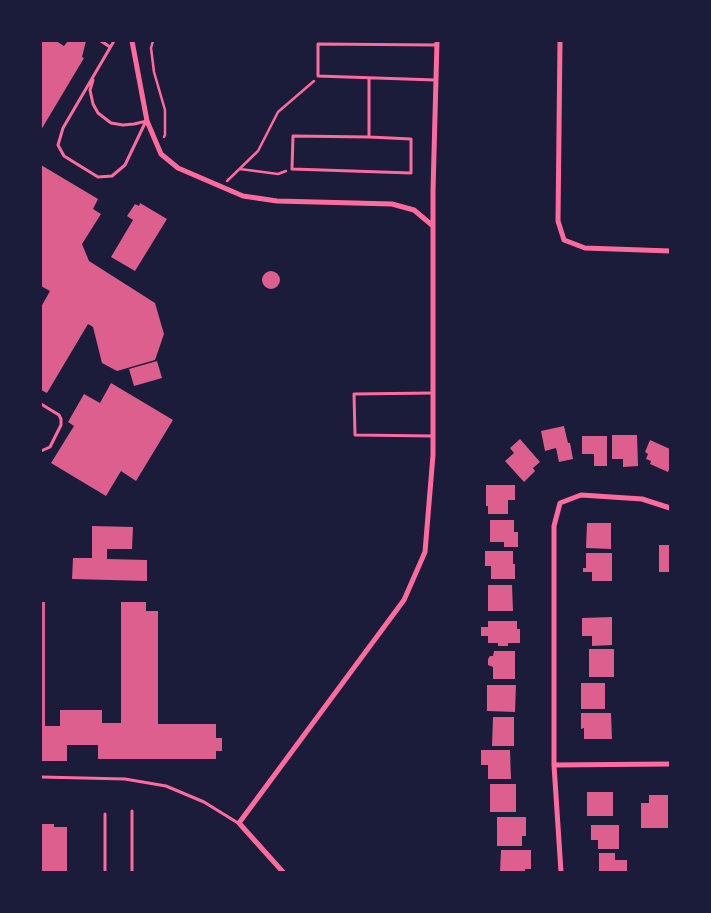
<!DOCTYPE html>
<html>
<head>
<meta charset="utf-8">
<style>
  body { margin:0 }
  #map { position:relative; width:711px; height:913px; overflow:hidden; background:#1b1b3a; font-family:Spectral,serif }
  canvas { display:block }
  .frame { position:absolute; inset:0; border:42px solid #1b1b3a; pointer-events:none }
</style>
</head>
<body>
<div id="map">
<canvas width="711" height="913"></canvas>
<div class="frame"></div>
</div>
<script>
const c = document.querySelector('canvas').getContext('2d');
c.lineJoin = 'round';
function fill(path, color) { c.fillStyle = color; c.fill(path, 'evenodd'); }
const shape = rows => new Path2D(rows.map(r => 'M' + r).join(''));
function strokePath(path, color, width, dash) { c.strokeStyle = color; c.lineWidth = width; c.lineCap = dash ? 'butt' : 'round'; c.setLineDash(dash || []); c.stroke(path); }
fill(shape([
  [41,41,56,41,64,46,68,41,86,41,82,57,84,58,41,130],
  [41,165,98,199,93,209,101,214,82,244,89,261,155,303,164,334,155,360,117,371,102,363,93,327,88,324,47,393,41,390,41,307,50,291,41,286],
  [140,203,167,219,135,271,111,257,133,220,127,216,135,204,139,206],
  '262 280a9 9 0 1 1 18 0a9 9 0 1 1-18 0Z',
  [157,361,162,378,134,386,129,369],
  [111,383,173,420,136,481,121,471,106,496,51,463,74,426,68,422,84,394,100,403],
  [564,426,568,443,570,443,573,459,559,462,556,448,545,451,541,431],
  [612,435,637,435,638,466,623,467,623,459,612,459],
  [582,436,607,436,607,466,594,466,594,454,582,454],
  [520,439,540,462,533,468,535,471,524,482,505,461,514,453,510,448],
  [650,440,670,449,670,467,668,472,650,464,651,461,646,459,648,454,645,452],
  [486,485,515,485,515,500,508,500,508,514,488,514,488,506,486,506],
  [490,520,514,520,514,532,518,532,518,547,504,547,504,542,490,542],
  [587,523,611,523,611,549,586,548],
  [92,526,133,527,132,549,107,549,107,559,147,560,147,581,72,579,73,558,92,558],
  [659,545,670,545,670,572,659,572],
  [485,551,513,551,513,564,515,564,515,579,491,579,491,566,485,566],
  [586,553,612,553,612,581,592,581,592,572,583,572,583,568,586,568],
  [488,585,512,585,513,611,488,611],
  [41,602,45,602,45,726,60,726,60,710,102,710,102,723,121,723,121,602,146,602,146,611,158,611,158,724,216,724,216,738,222,738,222,751,216,751,216,759,98,759,98,745,67,745,67,761,41,761],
  [612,617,612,645,592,646,592,636,582,636,582,618],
  [488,621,517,621,517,629,520,629,520,643,508,643,508,646,498,646,498,643,488,643,488,636,481,636,481,627,488,627],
  [589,649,614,649,614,677,589,677],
  [494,651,515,651,515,679,493,679,493,667,488,665,488,659,490,656,493,656],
  [581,683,605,683,605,709,581,709],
  [487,685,516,685,515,712,487,711],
  [581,713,611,713,612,739,584,739,584,728,581,729],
  [493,717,514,717,514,746,492,746],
  [481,750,510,750,511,779,488,779,488,765,481,765],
  [490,784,516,784,516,812,490,812],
  [587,792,613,792,613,816,587,816],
  [649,795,668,795,668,828,641,828,641,803,649,803],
  [497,817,526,817,526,836,522,836,522,846,497,846],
  [41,824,54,824,54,827,67,827,67,872,41,872],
  [591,825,619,825,619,849,598,849,598,840,591,840],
  [501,850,531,850,531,869,525,869,525,872,500,872],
  [599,853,615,853,615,860,627,860,627,872,599,872]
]), '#dd5f8e');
strokePath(shape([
  [153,41,151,48,154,72,165,110,165,135,164,137],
  [240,169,278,174,286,171],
  [227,181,258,151,278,112,314,81]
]), '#ff6b9d', 2.5);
strokePath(shape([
  [101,41,110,47],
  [114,41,63,128,58,145,64,156,85,169,98,177,112,176,125,165,146,121],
  [93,80,90,90,93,104,98,113,111,123,123,125,134,124,147,121],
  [435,80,318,76,318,44,437,45],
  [369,137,293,136,292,169,411,173,411,139,369,137,369,78],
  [433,393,354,394,355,435,433,436],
  [41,404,59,415,61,419,61,425,50,447,41,451],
  [41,777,125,779,166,786,204,802,238,823],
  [132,811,132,872],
  [105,872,105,814]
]), '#ff6b9d', 3);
strokePath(shape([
  [132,41,147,121,161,154,178,168,243,196,277,201,392,204,414,210,433,226],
  [560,41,558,221,564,240,585,248,670,251],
  [554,765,670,764],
  [283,872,239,823,404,600,425,552,433,455,433,191,437,41],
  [561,872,554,765,554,526,560,503,581,495,642,499,670,508]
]), '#ff6b9d', 5);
</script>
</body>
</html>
